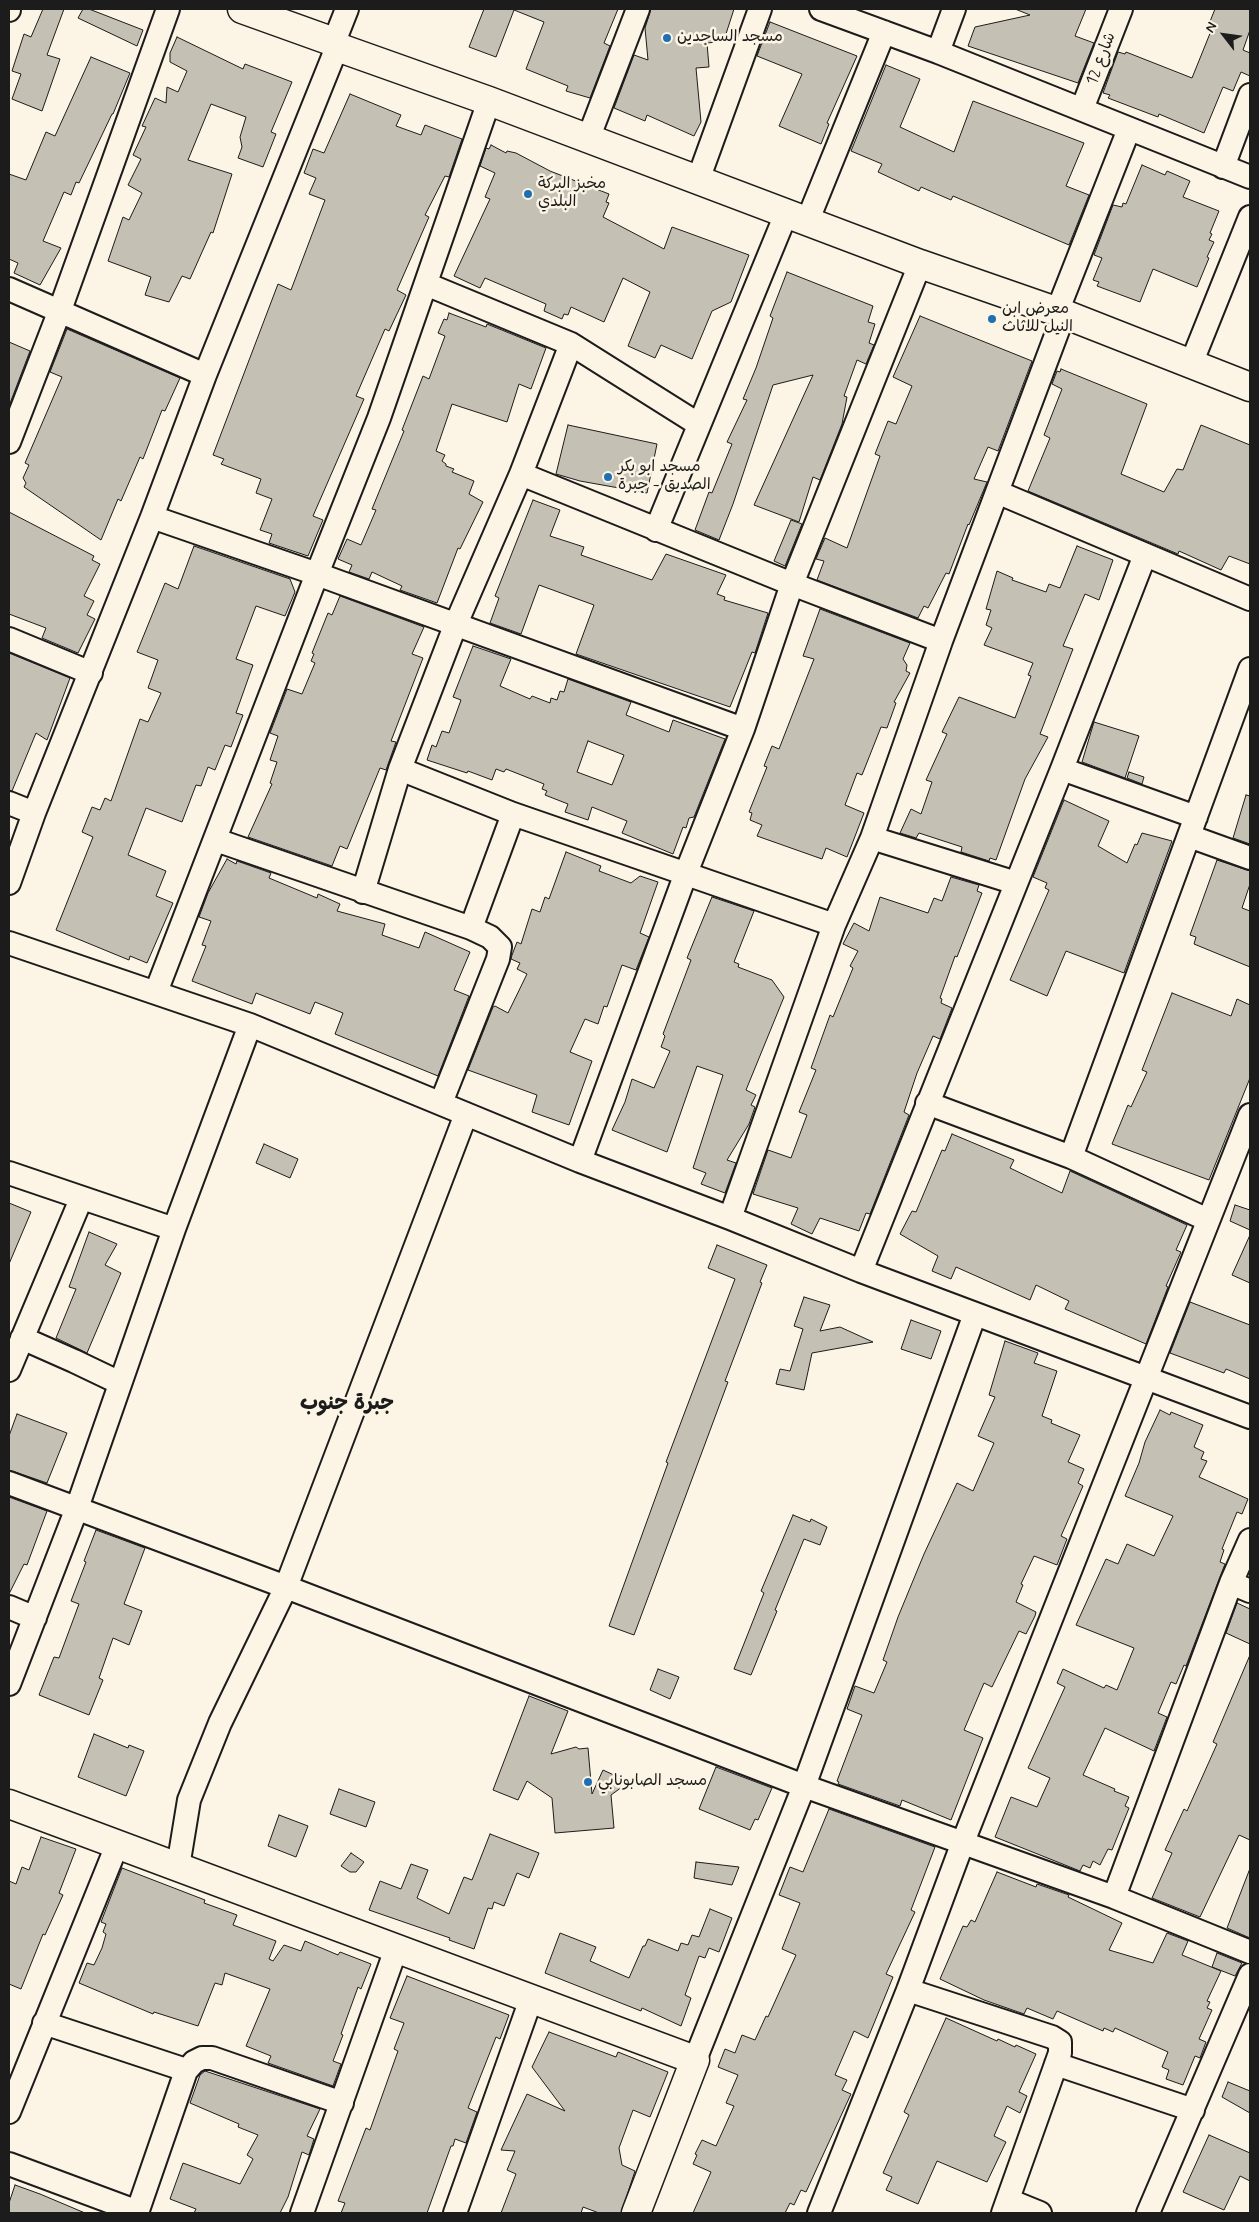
<!DOCTYPE html>
<html>
<head>
<meta charset="utf-8">
<style>
  body { margin:0 }
  #map { position:relative; width:1259px; height:2222px; overflow:hidden; background:#fcf5e5; font-family:Mynerve,sans-serif }
  canvas { display:block }
  .frame { position:absolute; inset:0; border:10px solid #1c1c1c; pointer-events:none }
  .north { position:absolute; left:1199px; top:10px; width:50px; height:50px; -webkit-text-stroke:4px #fcf5e5; paint-order:stroke; rotate:300deg; font-size:14px; font-weight:700; line-height:20px; text-align:center; color:#1c1c1c }
  .north::after { content:''; display:block; margin:auto; width:18px; height:22px; background:#1c1c1c; clip-path:polygon(50% 0,100% 100%,50% 72%,0 100%) }
</style>
</head>
<body>
<div id="map">
<canvas width="1259" height="2222"></canvas>
<div class="frame"></div>
<div class="north">N</div>
</div>
<script>
const c = document.querySelector('canvas').getContext('2d');
c.lineJoin = 'round';
function fill(path, color) { c.fillStyle = color; c.fill(path, 'evenodd'); }
const shape = rows => new Path2D(rows.map(r => 'M' + r).join(''));
function strokePath(path, color, width, dash) { c.strokeStyle = color; c.lineWidth = width; c.lineCap = dash ? 'butt' : 'round'; c.setLineDash(dash || []); c.stroke(path); }
function label(font, color, halo, rows, align = 'center') {
  c.font = font + ' Mynerve,"Playpen Sans Arabic",sans-serif'; c.lineWidth = 5; c.setLineDash([]); c.textBaseline = 'middle'; c.strokeStyle = halo; c.fillStyle = color; for (const [text, x, y, turn = 0] of rows) {
    c.save(); c.translate(x, y); c.rotate((+turn || 0) * Math.PI / 180); c.textAlign = isNaN(turn) ? turn : align; if (halo) c.strokeText(text, 0, 0); c.fillText(text, 0, 0); c.restore();
  }
}
const building = shape([
  [43,9,64,9,47,55,60,59,42,111,12,99,21,74,12,71,24,34,31,37,43,9],
  [83,9,89,9,143,30,137,46,78,18,83,9],
  [484,9,618,9,604,43,610,46,590,98,566,91,568,86,526,69,544,22,514,10,496,57,469,47,484,9],
  [651,9,734,9,725,37,717,38,717,42,707,43,709,67,696,68,701,122,694,136,647,115,645,121,614,108,634,55,648,60,645,28,651,9],
  [1015,9,1086,9,1075,36,1094,43,1078,83,968,46,975,27,1030,15,1015,9],
  [1215,9,1250,9,1250,30,1243,50,1250,53,1250,76,1241,72,1233,91,1223,87,1204,133,1159,114,1158,117,1108,98,1110,95,1103,93,1118,52,1125,54,1126,52,1192,78,1213,26,1209,24,1215,9],
  [770,22,857,56,827,123,829,124,821,144,779,126,802,74,757,56,770,22],
  [177,37,243,69,245,64,292,82,271,132,276,134,263,167,238,158,242,147,240,137,246,117,211,104,188,160,232,174,213,233,211,232,190,279,182,276,169,302,145,295,151,277,108,261,123,217,129,220,142,193,128,185,141,159,133,155,146,127,142,126,155,98,166,103,167,87,178,92,187,71,170,62,170,53,177,37],
  [91,57,130,73,113,114,112,114,79,183,76,182,71,195,64,192,43,241,61,248,40,285,14,273,18,263,9,259,9,174,26,180,46,132,55,136,91,57],
  [886,65,920,79,900,127,954,152,973,101,1084,143,1066,186,1089,195,1069,245,953,196,951,200,921,187,919,191,878,172,882,164,851,151,886,65],
  [350,94,401,115,396,126,421,135,425,125,462,139,449,177,445,176,425,215,429,217,397,290,406,295,389,331,385,329,356,396,364,399,313,516,323,520,308,556,269,543,272,534,260,530,272,499,256,493,261,479,221,464,224,459,213,455,278,284,291,290,325,200,309,194,316,178,304,173,313,149,324,153,350,94],
  [491,145,506,153,507,151,516,153,550,171,609,194,606,202,609,203,603,217,664,249,672,227,749,255,731,302,712,311,692,359,661,345,655,358,628,346,650,292,623,278,604,322,571,307,568,315,564,314,562,319,544,311,546,304,485,278,480,288,454,276,490,199,485,197,495,173,480,166,486,148,489,149,491,145],
  [1142,165,1165,175,1167,171,1190,181,1183,197,1219,211,1210,233,1212,234,1209,240,1214,242,1207,257,1209,258,1197,287,1153,269,1140,302,1097,286,1099,282,1093,280,1102,258,1094,255,1113,205,1122,207,1123,203,1126,204,1142,165],
  [787,272,873,306,868,322,875,324,869,343,874,345,866,364,857,360,844,396,847,397,842,424,820,480,813,477,799,522,754,505,813,375,773,385,733,504,719,540,695,530,709,492,712,493,732,444,727,442,747,400,743,399,756,368,773,318,770,316,787,272],
  [449,313,486,327,487,324,546,348,531,389,519,384,507,422,452,404,436,451,445,455,442,461,446,464,446,466,454,469,452,472,474,481,469,494,483,502,460,549,458,548,437,603,400,590,402,586,372,572,369,579,349,572,352,565,338,559,347,539,361,545,376,510,372,509,404,431,402,430,423,376,429,379,445,336,438,333,444,319,447,320,449,313],
  [920,316,1032,361,998,451,988,447,974,479,987,482,969,525,968,524,949,574,946,573,928,608,924,606,918,618,817,580,824,561,816,559,825,538,847,548,880,456,875,454,888,421,896,424,912,386,893,377,920,316],
  [67,329,180,378,165,411,162,410,143,459,140,457,121,501,118,499,101,540,24,487,26,483,23,478,29,465,25,463,62,377,50,372,67,329],
  [9,342,30,351,9,406,9,342],
  [1061,369,1147,404,1121,474,1164,492,1177,469,1183,470,1201,425,1250,445,1250,564,1229,556,1221,570,1179,551,1178,554,1028,491,1050,438,1044,435,1062,389,1052,384,1057,371,1060,372,1061,369],
  [568,425,657,444,647,493,580,481,556,474,568,425],
  [533,500,560,510,550,536,584,547,581,555,652,580,666,554,726,575,717,594,725,597,724,600,768,613,755,653,752,652,730,707,576,654,594,605,539,585,521,634,490,623,499,598,495,596,533,500],
  [9,512,94,556,92,560,100,564,84,596,94,601,87,615,95,619,78,653,42,638,46,628,9,614,9,512],
  [791,520,802,524,785,566,774,561,791,520],
  [194,546,290,579,295,592,285,616,256,606,236,659,253,665,236,713,243,715,231,747,225,745,215,770,208,767,201,786,196,785,182,822,146,808,128,855,166,871,156,896,173,903,147,963,130,956,129,960,56,930,93,837,82,832,92,807,100,810,105,798,111,801,140,719,148,722,161,693,148,688,158,660,137,652,165,583,178,589,194,546],
  [1077,546,1113,560,1099,600,1085,594,1063,646,1073,649,1040,734,1048,737,1025,779,996,860,990,858,989,861,961,852,962,847,919,833,916,838,900,833,911,809,921,814,932,782,926,780,947,734,942,732,959,697,1015,718,1031,676,1028,675,1033,663,984,645,992,628,986,625,991,610,986,609,997,571,1013,578,1012,580,1046,592,1049,584,1060,588,1077,546],
  [340,596,424,627,412,654,423,658,391,741,396,742,386,770,380,768,347,849,340,846,332,866,248,837,272,784,270,783,277,762,270,760,278,736,270,733,287,689,302,694,315,663,311,661,314,654,312,653,328,613,332,615,340,596],
  [820,609,910,643,903,659,907,665,906,671,910,673,894,702,896,703,887,728,881,727,862,775,857,773,845,805,864,813,847,857,826,848,822,859,757,836,762,825,750,820,752,813,749,812,767,767,764,766,772,746,779,749,814,659,803,656,820,609],
  [473,646,511,659,500,686,530,699,532,696,550,703,551,698,557,700,560,691,564,692,568,679,631,702,626,715,669,732,673,720,725,739,694,817,689,818,686,828,683,827,673,854,622,833,627,821,592,807,588,820,565,812,568,804,545,795,547,791,542,789,544,784,506,769,504,772,496,769,492,780,468,771,467,773,427,760,432,745,436,747,442,731,449,733,461,700,453,697,473,646],
  [588,741,624,755,612,785,577,772,588,741],
  [9,653,70,678,47,740,36,733,12,791,9,790,9,653],
  [1094,722,1139,736,1125,778,1082,762,1094,722],
  [1129,772,1144,777,1142,784,1127,778,1129,772],
  [1246,795,1250,796,1250,844,1233,838,1246,795],
  [1064,800,1109,821,1098,846,1127,863,1135,844,1137,845,1142,833,1172,841,1124,973,1066,951,1047,996,1010,980,1049,890,1045,888,1047,883,1033,877,1064,800],
  [566,852,601,866,599,871,631,883,640,876,658,882,640,933,649,937,636,970,622,965,607,1007,604,1006,598,1024,585,1019,570,1052,592,1061,569,1125,532,1112,537,1095,468,1070,493,1007,495,1006,508,1013,527,974,517,969,520,963,511,959,512,955,517,942,521,944,532,909,540,912,545,897,549,899,566,852],
  [227,859,236,864,237,861,271,873,269,878,317,898,318,894,340,904,337,911,385,924,382,935,419,948,425,932,470,952,454,990,469,996,438,1076,335,1034,343,1013,315,1002,310,1014,256,993,252,1004,192,981,206,946,202,945,211,921,199,917,208,893,227,859],
  [1217,860,1250,871,1250,884,1242,908,1250,911,1250,967,1194,944,1196,937,1190,935,1217,860],
  [951,877,979,885,977,891,982,893,957,957,955,956,940,998,942,999,941,1003,952,1008,940,1039,933,1036,917,1073,904,1112,909,1115,870,1214,866,1213,859,1231,820,1218,812,1234,791,1224,798,1208,753,1194,768,1150,791,1158,807,1115,799,1112,816,1070,811,1068,830,1015,833,1017,853,968,850,966,858,951,843,944,854,923,869,931,880,897,928,913,934,898,942,901,951,877],
  [712,897,754,911,734,962,739,964,738,967,772,980,784,997,746,1090,756,1095,751,1105,755,1107,749,1124,727,1160,736,1163,725,1193,701,1184,706,1173,693,1168,723,1075,697,1066,667,1152,612,1130,625,1102,632,1079,654,1088,670,1051,661,1047,665,1036,663,1034,691,960,687,958,712,897],
  [1172,993,1231,1016,1237,999,1250,1005,1250,1078,1209,1180,1112,1144,1128,1105,1131,1107,1147,1072,1142,1070,1172,993],
  [952,1134,1014,1160,1010,1168,1062,1193,1070,1171,1187,1225,1176,1250,1181,1252,1166,1286,1168,1287,1146,1344,1065,1309,1069,1301,1036,1285,1030,1300,956,1267,951,1279,932,1271,938,1256,900,1234,912,1211,916,1212,942,1150,945,1151,952,1134],
  [264,1144,298,1159,290,1178,256,1163,264,1144],
  [9,1203,31,1212,9,1264,9,1203],
  [1235,1205,1250,1210,1250,1230,1230,1221,1235,1205],
  [89,1232,117,1244,105,1265,121,1273,87,1353,56,1338,76,1289,69,1287,89,1232],
  [1250,1235,1250,1283,1232,1275,1250,1235],
  [717,1245,767,1265,760,1282,762,1283,725,1381,728,1382,634,1635,609,1626,668,1463,666,1462,735,1279,708,1268,717,1245],
  [804,1297,830,1305,820,1331,840,1327,873,1342,812,1353,804,1390,776,1384,780,1369,790,1371,803,1329,794,1326,804,1297],
  [1190,1302,1250,1325,1250,1379,1226,1369,1224,1373,1170,1353,1190,1302],
  [911,1320,941,1331,931,1359,901,1349,911,1320],
  [1005,1341,1038,1353,1034,1363,1057,1371,1042,1416,1052,1420,1051,1423,1080,1435,1068,1462,1084,1469,1078,1483,1083,1486,1061,1536,1067,1539,1057,1565,1034,1556,1021,1584,1023,1585,1016,1602,1036,1612,1035,1616,1026,1634,1019,1631,992,1687,984,1683,964,1730,983,1738,951,1820,902,1800,900,1806,838,1784,839,1782,837,1781,862,1715,847,1709,855,1686,874,1693,887,1662,883,1660,898,1617,924,1554,957,1483,973,1491,994,1443,978,1436,995,1397,989,1395,1005,1341],
  [1160,1410,1170,1415,1171,1412,1203,1425,1194,1447,1204,1452,1201,1459,1207,1461,1199,1477,1248,1499,1242,1514,1237,1512,1222,1549,1224,1550,1220,1562,1225,1564,1186,1666,1184,1665,1176,1684,1171,1682,1158,1713,1167,1717,1154,1751,1105,1728,1083,1775,1115,1789,1114,1791,1129,1797,1125,1806,1129,1808,1112,1850,1108,1849,1100,1865,1093,1861,1090,1868,1083,1865,1080,1871,995,1837,1011,1797,1037,1807,1050,1778,1028,1768,1065,1687,1057,1683,1063,1669,1104,1688,1106,1685,1117,1690,1134,1648,1076,1625,1106,1559,1118,1564,1127,1544,1154,1556,1173,1516,1125,1496,1139,1463,1145,1442,1160,1410],
  [17,1414,67,1433,47,1483,9,1470,9,1436,17,1414],
  [9,1497,47,1511,27,1565,24,1564,9,1594,9,1497],
  [793,1515,810,1522,811,1519,827,1527,820,1545,804,1539,775,1610,777,1611,751,1675,734,1669,764,1593,761,1591,793,1515],
  [96,1530,145,1548,124,1604,142,1611,129,1645,113,1638,99,1678,103,1680,89,1715,39,1695,54,1657,59,1658,79,1604,71,1601,86,1562,84,1561,96,1530],
  [1237,1603,1250,1609,1250,1644,1226,1633,1237,1603],
  [1250,1655,1250,1840,1239,1835,1200,1917,1152,1898,1172,1853,1165,1850,1184,1809,1187,1811,1217,1744,1213,1742,1250,1655],
  [658,1669,679,1677,670,1699,650,1690,658,1669],
  [529,1696,568,1711,551,1754,576,1747,579,1749,588,1748,592,1794,603,1770,629,1782,611,1795,614,1828,555,1833,552,1798,527,1781,518,1800,493,1790,529,1696],
  [94,1734,128,1748,129,1745,144,1751,126,1796,78,1777,94,1734],
  [716,1767,772,1788,758,1820,755,1819,750,1830,699,1809,716,1767],
  [339,1789,375,1802,366,1827,330,1814,339,1789],
  [829,1809,935,1847,911,1910,915,1912,886,1974,893,1977,868,2038,854,2031,835,2075,847,2080,842,2090,851,2094,806,2192,801,2190,794,2205,790,2203,785,2213,693,2213,711,2172,693,2164,697,2155,695,2154,702,2140,716,2146,734,2106,726,2103,738,2075,718,2067,725,2049,735,2053,742,2035,755,2040,766,2016,768,2017,796,1955,782,1949,800,1903,779,1895,790,1867,803,1872,829,1809],
  [279,1815,308,1826,296,1857,268,1846,279,1815],
  [490,1834,539,1853,529,1878,517,1873,504,1906,494,1902,492,1909,488,1908,474,1949,449,1940,450,1938,369,1910,380,1881,401,1889,411,1864,428,1870,417,1898,449,1914,464,1877,472,1880,490,1834],
  [41,1837,76,1849,59,1893,63,1895,45,1935,43,1934,21,1989,9,1984,9,1881,16,1884,22,1867,29,1870,41,1837],
  [351,1853,364,1862,356,1872,350,1872,341,1866,351,1853],
  [696,1862,739,1867,732,1885,694,1878,696,1862],
  [122,1868,205,1900,204,1903,237,1915,233,1925,276,1941,269,1959,273,1961,284,1945,301,1951,305,1941,338,1955,340,1952,371,1964,361,1989,358,1987,341,2034,343,2035,333,2061,341,2064,333,2086,268,2063,271,2056,246,2046,270,1989,225,1973,222,1985,215,1983,198,2026,154,2012,153,2014,79,1983,87,1963,94,1965,102,1948,106,1934,103,1932,106,1924,101,1922,122,1868],
  [1249,1871,1250,1871,1250,1938,1227,1928,1249,1871],
  [997,1872,1036,1887,1037,1884,1069,1895,1068,1897,1122,1923,1109,1950,1153,1963,1167,1933,1188,1941,1182,1955,1221,1971,1207,2001,1210,2002,1207,2008,1212,2010,1199,2039,1206,2042,1200,2058,1195,2056,1183,2085,1166,2079,1169,2070,1162,2067,1168,2052,1115,2028,1113,2032,1104,2028,1103,2031,1057,2011,1053,2019,1027,2008,1024,2014,984,2000,940,1979,963,1926,967,1927,971,1920,975,1922,997,1872],
  [710,1909,732,1918,719,1952,709,1948,705,1958,699,1956,685,1995,691,1998,681,2026,642,2008,641,2011,545,1973,560,1933,596,1947,590,1961,629,1978,643,1946,645,1946,648,1939,678,1951,681,1943,688,1945,692,1935,699,1937,710,1909],
  [1217,1953,1242,1963,1235,1976,1212,1967,1217,1953],
  [407,1976,509,2015,500,2039,496,2037,468,2108,477,2112,466,2143,455,2139,453,2146,451,2146,427,2213,341,2213,345,2203,338,2201,366,2128,370,2130,398,2051,394,2049,404,2023,390,2018,407,1976],
  [946,2018,997,2041,998,2039,1015,2047,1016,2045,1036,2054,1019,2092,1027,2096,1020,2113,1007,2106,994,2136,1006,2142,987,2182,937,2161,918,2204,886,2190,892,2177,883,2173,909,2115,904,2112,946,2018],
  [549,2032,616,2057,618,2052,668,2072,650,2117,633,2110,619,2148,622,2165,635,2171,621,2213,599,2213,583,2207,581,2213,501,2213,516,2174,507,2170,515,2151,501,2150,527,2094,565,2111,532,2067,549,2032],
  [205,2071,320,2109,307,2136,314,2139,309,2155,302,2152,288,2197,280,2213,194,2213,196,2209,170,2199,183,2163,240,2184,253,2159,247,2155,258,2135,238,2127,239,2124,190,2103,200,2075,205,2071],
  [1228,2082,1250,2091,1250,2113,1222,2097,1228,2082],
  [1209,2135,1250,2153,1250,2181,1240,2176,1224,2210,1183,2192,1209,2135],
  [15,2185,40,2194,85,2213,9,2213,9,2203,15,2185]
]);
fill(building, '#c4c0b3');
strokePath(building, '#1c1c1c', 1);
const minor = shape([
  [821,9,938,52,1250,177],
  [9,10,9,9],
  [334,42,347,9],
  [938,52,954,9],
  [1082,109,1121,9],
  [588,139,638,9],
  [1223,167,1250,95],
  [698,180,760,9],
  [807,222,884,32],
  [426,284,571,344,698,424],
  [9,289,205,375],
  [1057,312,1129,129],
  [1191,364,1250,217],
  [9,442,60,310,168,9],
  [521,474,792,584,941,641],
  [997,492,1250,599],
  [152,517,317,574,743,729],
  [656,530,786,214],
  [9,639,91,673],
  [400,769,513,814,834,925],
  [1062,769,1196,817],
  [9,803,34,813],
  [1189,836,1250,858],
  [872,838,1016,883],
  [216,840,471,928,490,937,500,947,498,959,441,1103],
  [9,883,34,813,152,517,205,375,337,47],
  [363,892,400,769,455,626,521,474,571,344],
  [471,928,513,814],
  [9,943,250,1025,580,1161,730,1218,861,1271,1250,1417],
  [156,992,317,574,379,418,489,101],
  [927,1103,1071,1157,1208,1220],
  [1071,1157,1250,669],
  [580,1161,686,873,743,729,792,584,920,264],
  [9,1173,174,1229],
  [730,1218,834,925,872,838,941,641,1064,314],
  [861,1271,1062,769,1145,555],
  [22,1338,74,1361,120,1383],
  [9,1370,81,1199],
  [9,1483,286,1587,804,1786,1114,1897,1250,1952],
  [1231,1583,1250,1591],
  [9,1607,35,1618],
  [9,1684,77,1508,174,1229,250,1025],
  [178,1867,189,1800,220,1723,286,1587,466,1114],
  [1114,1897,1231,1583,1250,1540],
  [908,1990,1052,2037,1060,2042,1060,2053,1003,2213],
  [44,2023,186,2070],
  [695,2060,804,1786,975,1314],
  [1056,2064,1193,2110],
  [9,2112,117,1845],
  [9,2164,138,2212],
  [1008,2200,1040,2213],
  [137,2213,186,2071,194,2062,202,2058,212,2058,342,2103],
  [302,2213,396,1949],
  [455,2213,531,1999],
  [819,2213,908,1990,963,1842,1250,1115],
  [1148,2213,1250,1975]
]);
const tertiary = shape([
  [242,9,334,42,337,47,489,101,920,264,1064,314,1250,387],
  [9,1804,695,2060,636,2213]
]);
strokePath(minor, '#1c1c1c', 26);
strokePath(tertiary, '#1c1c1c', 31);
strokePath(minor, '#fcf5e5', 22);
strokePath(tertiary, '#fcf5e5', 28);
for (const [x, y, r, color] of [
  [667,38,5,"#1f6fb2"],
  [528,194,5,"#1f6fb2"],
  [992,319,5,"#1f6fb2"],
  [608,477,5,"#1f6fb2"],
  [588,1782,5,"#1f6fb2"]
]) { const dot = new Path2D(); dot.arc(x, y, r, 0, 2 * Math.PI); c.fillStyle = color; c.fill(dot); strokePath(dot, '#fcf5e5', 2); }
label('16px', '#1c1c1c', '#fcf5e5', [
  ["مسجد الساجدين",677,38],
  ["مخبز البركة",538,185],
  ["البلدي",538,203],
  ["معرض ابن",1002,310],
  ["النيل للاثاث",1002,328],
  ["مسجد ابو بكر",618,468],
  ["الصديق - جبرة",618,486],
  ["مسجد الصابونابي",598,1782]
], 'left');
label('16px', '#1c1c1c', '#fcf5e5', [
  ["شارع 12",1102,59,-69]
]);
label('bold 21px', '#1c1c1c', '#fcf5e5', [
  ["جبرة جنوب",347,1405]
]);
</script>
</body>
</html>
